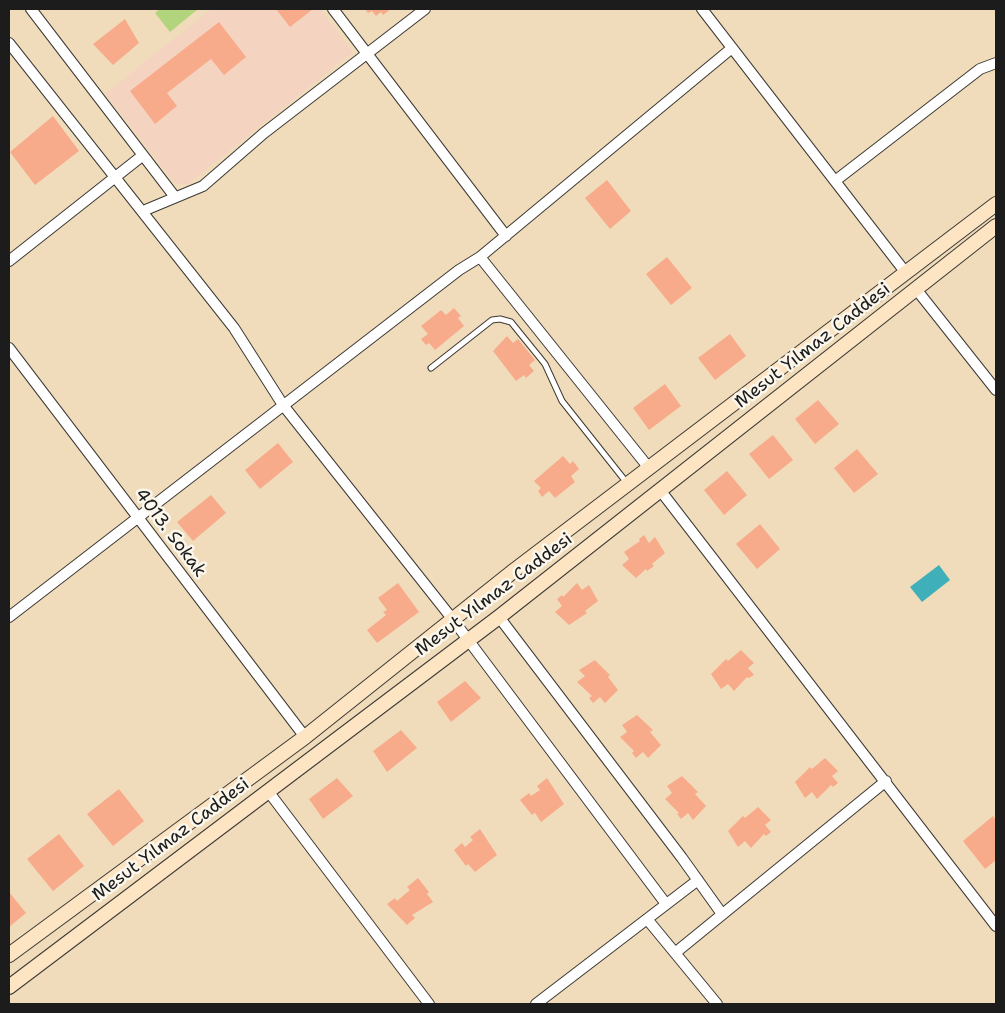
<!DOCTYPE html>
<html>
<head>
<meta charset="utf-8">
<style>
  body { margin:0 }
  #map { position:relative; width:1005px; height:1013px; overflow:hidden; background:#f0dcbb; font-family:"Shantell Sans",sans-serif }
  canvas { display:block }
  .frame { position:absolute; inset:0; border:10px solid #1c1c1c; pointer-events:none }
</style>
</head>
<body>
<div id="map">
<canvas width="1005" height="1013"></canvas>
<div class="frame"></div>
</div>
<script>
const c = document.querySelector('canvas').getContext('2d');
c.lineJoin = 'round';
function fill(path, color) { c.fillStyle = color; c.fill(path, 'evenodd'); }
const shape = rows => new Path2D(rows.map(r => 'M' + r).join(''));
function strokePath(path, color, width, dash) { c.strokeStyle = color; c.lineWidth = width; c.lineCap = dash ? 'butt' : 'round'; c.setLineDash(dash || []); c.stroke(path); }
function label(font, color, halo, rows, align = 'center') {
  c.font = font + ' "Shantell Sans",sans-serif'; c.lineWidth = 5; c.setLineDash([]); c.textBaseline = 'middle'; c.strokeStyle = halo; c.fillStyle = color; for (const [text, x, y, turn = 0] of rows) {
    c.save(); c.translate(x, y); c.rotate((+turn || 0) * Math.PI / 180); c.textAlign = isNaN(turn) ? turn : align; if (halo) c.strokeText(text, 0, 0); c.fillText(text, 0, 0); c.restore();
  }
}
fill(shape([
  [211,9,320,9,353,52,187,185,175,183,105,94]
]), '#f5d3c1');
fill(shape([
  [160,9,198,9,170,32,155,13]
]), '#b2d47c');
fill(shape([
  [939,565,950,580,922,602,910,587]
]), '#3fafba');
fill(shape([
  [276,9,313,9,290,27],
  [365,9,391,9,383,15,381,12,376,16,372,11,368,13],
  [125,19,139,43,113,65,93,44],
  [219,22,246,57,224,75,211,59,167,93,177,106,155,124,130,91],
  [53,116,79,151,35,185,10,152],
  [607,180,631,211,610,229,585,198],
  [667,257,692,288,671,305,646,274],
  [454,308,461,316,458,318,464,326,435,350,429,343,426,345,421,339,428,334,421,326,441,310,446,315],
  [730,334,746,356,715,380,698,358],
  [507,336,513,343,518,339,535,360,529,365,534,371,526,378,524,375,516,381,493,351],
  [665,384,681,406,649,430,633,408],
  [818,400,839,424,815,444,795,419],
  [773,435,793,460,769,479,749,454],
  [278,443,293,462,260,489,245,470],
  [857,449,878,474,854,493,834,468],
  [563,456,570,464,573,461,579,469,571,476,575,482,555,498,549,491,542,497,538,491,541,488,534,481],
  [727,471,747,495,724,515,704,490],
  [211,495,226,513,193,541,177,522],
  [760,524,780,549,757,569,736,544],
  [644,535,649,543,655,537,665,553,652,564,654,566,647,571,646,569,636,578,622,565,629,559,624,552,640,541,639,539],
  [398,583,419,612,377,643,367,630,386,615,383,612,387,610,378,598],
  [577,583,582,590,589,585,598,601,585,611,587,613,569,625,555,612,562,606,557,599,562,595,563,597],
  [741,650,754,663,748,668,754,675,749,678,747,677,734,691,728,684,721,689,711,674,726,659,728,661],
  [595,660,610,675,608,677,618,690,605,703,600,697,593,703,589,698,592,696,577,682,585,676,579,670],
  [465,681,481,698,451,722,437,702],
  [637,715,653,730,650,732,661,745,648,758,643,752,636,758,632,753,634,751,620,737,627,732,622,725],
  [401,730,417,748,387,772,373,751],
  [825,758,838,771,832,776,838,783,833,787,831,785,817,799,812,792,805,798,795,782,810,767,812,769],
  [682,776,698,792,695,794,706,806,693,820,688,813,681,819,677,814,679,813,665,799,672,793,667,786],
  [337,778,353,796,323,819,309,799],
  [547,778,564,804,541,822,535,813,532,815,520,800,529,793,531,796,540,790,537,786],
  [119,789,144,821,113,846,87,814],
  [758,807,771,820,765,825,771,832,766,836,764,834,751,848,745,841,738,847,728,831,743,816,745,818],
  [993,816,996,820,996,860,985,869,963,841],
  [480,829,497,855,475,872,468,864,466,866,454,850,462,843,465,847,473,840,470,837],
  [59,834,84,866,53,891,27,859],
  [418,878,429,892,427,894,433,902,412,915,415,918,407,925,387,904,395,898,397,901,410,890,407,887],
  [9,892,26,913,9,927]
]), '#f8ab8b');
const lane = shape([
  [431,368,492,320,500,319,511,322,545,364,562,401,627,483]
]);
const street = shape([
  [31,9,175,197],
  [333,9,506,236],
  [702,9,906,273],
  [9,43,234,328,283,405,454,621,666,904],
  [835,181,980,69,996,63],
  [143,211,203,186,264,133,425,9],
  [480,257,649,468],
  [9,261,142,156],
  [916,289,996,390],
  [9,348,305,737],
  [660,490,996,926],
  [9,617,459,270,480,257,732,48],
  [499,617,682,858,722,914],
  [268,791,429,1004],
  [647,919,717,1004],
  [675,953,886,781],
  [536,1004,698,880]
]);
const secondary = shape([
  [9,955,305,737,516,569,996,204],
  [9,987,499,617,996,226]
]);
strokePath(lane, '#3c3934', 7);
strokePath(street, '#3c3934', 12);
strokePath(secondary, '#3c3934', 16);
strokePath(lane, '#fff', 5);
strokePath(street, '#fff', 10);
strokePath(secondary, '#fde5c4', 14);
label('18px', '#1c1c1c', '#fbf7ec', [
  ["Mesut Yılmaz Caddesi",813,346,-38],
  ["4013. Sokak",170,533,53],
  ["Mesut Yılmaz Caddesi",494,595,-37],
  ["Mesut Yılmaz Caddesi",171,840,-37]
]);
</script>
</body>
</html>
